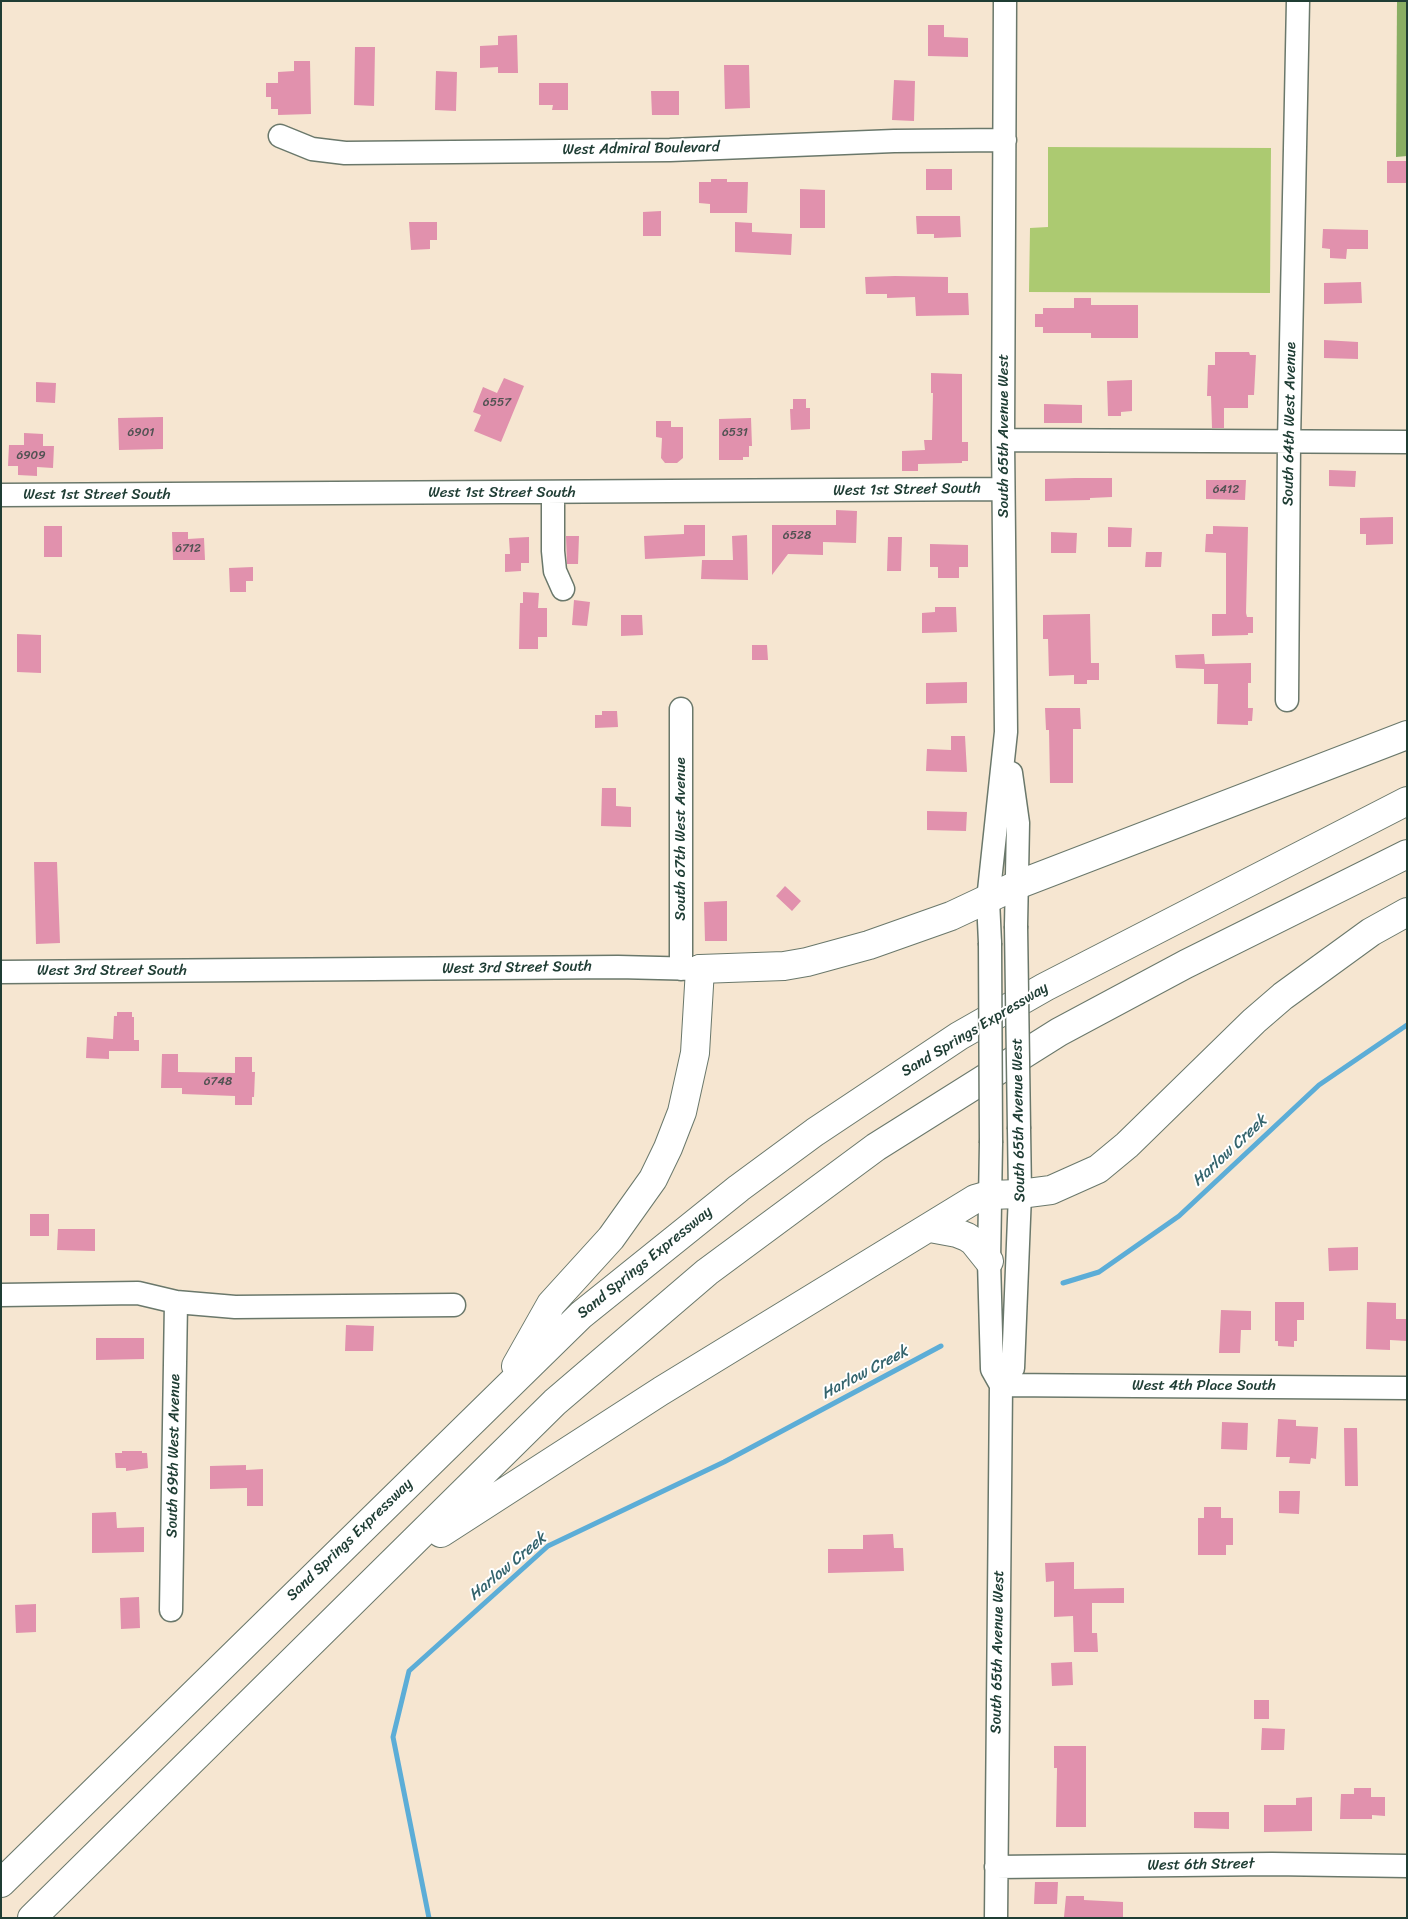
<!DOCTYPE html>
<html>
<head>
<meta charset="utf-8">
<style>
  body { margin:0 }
  #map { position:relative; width:1408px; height:1919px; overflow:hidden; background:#f6e6d1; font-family:Sriracha,sans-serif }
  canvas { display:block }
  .frame { position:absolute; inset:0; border:2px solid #1f3d34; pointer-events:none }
</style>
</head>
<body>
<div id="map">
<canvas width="1408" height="1919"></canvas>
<div class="frame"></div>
</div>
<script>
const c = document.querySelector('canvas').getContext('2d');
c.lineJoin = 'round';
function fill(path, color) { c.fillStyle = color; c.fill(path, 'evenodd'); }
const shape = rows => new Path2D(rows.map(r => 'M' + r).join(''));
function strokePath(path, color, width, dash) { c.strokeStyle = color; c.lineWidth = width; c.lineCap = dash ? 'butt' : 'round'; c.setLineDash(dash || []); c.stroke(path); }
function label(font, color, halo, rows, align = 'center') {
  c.font = font + ' Sriracha,sans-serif'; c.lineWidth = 4; c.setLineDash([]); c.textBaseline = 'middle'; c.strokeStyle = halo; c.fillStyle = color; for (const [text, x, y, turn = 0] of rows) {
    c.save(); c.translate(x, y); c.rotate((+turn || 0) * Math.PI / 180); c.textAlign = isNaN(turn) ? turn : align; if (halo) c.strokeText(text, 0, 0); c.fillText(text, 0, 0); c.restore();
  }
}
fill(shape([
  [1048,147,1271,148,1270,293,1029,292,1030,228,1048,227]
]), '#acca71');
fill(shape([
  [1397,1,1407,1,1407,156,1396,157]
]), '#89ae63');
strokePath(shape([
  [1063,1283,1099,1272,1179,1216,1319,1085,1407,1025],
  [429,1918,393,1737,409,1671,548,1546,724,1462,941,1346]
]), '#5cadd7', 5);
fill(shape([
  [928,25,944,25,944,37,968,38,968,57,928,56],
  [517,35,518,73,498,73,498,67,480,68,480,46,498,45,498,36],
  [355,47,375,47,374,106,354,105],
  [294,61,310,61,311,114,278,115,278,109,271,109,271,97,266,97,266,83,278,83,278,72,294,71],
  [724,65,749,65,750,108,725,109],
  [436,71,457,72,456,111,435,110],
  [894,80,915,81,914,121,892,120],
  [539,83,568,83,568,110,552,110,553,105,539,105],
  [651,91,679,91,679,115,652,115],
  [1387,161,1407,161,1407,183,1387,183],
  [926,169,952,169,952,190,926,190],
  [711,179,727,179,727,182,748,182,747,213,710,213,710,204,699,203,699,182,711,182],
  [800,189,825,190,825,228,800,228],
  [661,211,661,236,643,236,643,212],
  [916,216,960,216,961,237,934,238,934,234,917,234],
  [409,222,437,222,437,240,430,240,430,249,411,250],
  [735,222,752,223,752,232,792,234,791,255,735,252],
  [1323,229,1368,230,1368,249,1347,249,1346,259,1330,258,1330,249,1322,248],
  [895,276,948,277,948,293,968,293,969,315,916,316,915,297,887,298,887,294,866,294,865,277],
  [1361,282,1362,303,1324,304,1324,283],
  [1074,298,1091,298,1091,305,1138,305,1138,338,1091,338,1091,333,1043,333,1043,327,1035,327,1035,314,1043,314,1043,308,1074,308],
  [1324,340,1358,342,1358,359,1324,358],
  [1215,352,1249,352,1250,355,1256,355,1254,395,1248,395,1248,408,1224,408,1224,428,1212,428,1211,396,1207,396,1208,365,1215,365],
  [931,373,962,374,962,442,968,442,968,461,962,461,962,463,918,464,918,471,902,471,902,451,925,450,924,440,932,440,933,393,931,393],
  [504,378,524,386,501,442,474,431,481,415,473,412,483,387,497,393],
  [1132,380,1132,411,1121,412,1121,416,1108,416,1107,381],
  [36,382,56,383,55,403,36,402],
  [793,399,806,399,806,408,810,408,810,429,791,430,790,409,793,409],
  [1044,404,1082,405,1082,423,1044,423],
  [163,417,163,449,119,450,118,418],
  [751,418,752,446,749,446,749,457,743,457,743,460,719,460,719,419],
  [656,421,671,421,671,427,683,427,683,458,677,463,665,463,661,458,662,438,656,437],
  [24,433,43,434,43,446,54,446,53,468,37,467,37,476,18,475,18,466,8,466,9,445,24,445],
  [1329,470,1356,471,1355,487,1329,486],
  [1075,478,1112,478,1112,497,1090,498,1090,500,1045,501,1045,479],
  [1206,480,1246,480,1245,500,1206,499],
  [836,510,857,511,856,543,823,542,823,555,788,554,772,575,772,525,836,525],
  [1393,517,1393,544,1366,545,1366,534,1360,534,1360,518],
  [684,525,705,525,705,556,645,559,644,536,684,534],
  [44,526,62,526,62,557,44,557],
  [1213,526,1248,527,1246,613,1247,617,1253,617,1253,633,1248,633,1248,635,1212,636,1212,614,1226,614,1226,553,1205,552,1206,534,1213,534],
  [1108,527,1132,528,1131,547,1108,547],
  [172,532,188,532,188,539,204,538,205,560,173,560],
  [1051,532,1077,533,1076,553,1051,553],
  [747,535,748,580,701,579,702,560,733,560,732,536],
  [566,536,579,536,578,564,567,564],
  [529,537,529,563,521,563,521,571,505,572,505,554,510,554,509,538],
  [888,537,902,537,901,571,887,571],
  [930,544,968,545,968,567,959,567,959,578,938,578,938,567,930,567],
  [1146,552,1162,552,1161,567,1145,567],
  [253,567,253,581,246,581,246,592,230,592,229,568],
  [523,592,539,593,538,608,547,608,547,637,538,637,538,649,519,649,520,603,523,603],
  [574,600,590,602,587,626,572,625],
  [935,607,956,607,957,632,922,633,922,613,935,612],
  [1090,614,1091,663,1099,663,1099,680,1087,680,1087,684,1074,684,1074,675,1049,676,1048,639,1043,639,1043,615],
  [621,615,642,615,643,635,621,636],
  [17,634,41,635,41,673,17,672],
  [752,645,767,645,768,660,752,660],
  [1204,654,1205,664,1251,663,1251,683,1248,683,1248,708,1253,708,1252,721,1248,721,1248,725,1217,724,1218,684,1204,684,1204,669,1176,668,1175,655],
  [967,682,967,703,926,704,926,683],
  [1045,708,1080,708,1081,729,1073,729,1073,783,1050,783,1049,730,1046,730],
  [602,711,617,711,618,727,595,728,595,715,602,715],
  [951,736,965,736,967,772,926,771,927,749,951,750],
  [602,788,616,788,616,806,631,807,631,827,601,826],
  [927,811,967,812,966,831,927,830],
  [34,862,57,862,60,943,36,944],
  [785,886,801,901,792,911,776,896],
  [727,901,727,941,705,941,704,902],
  [117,1012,132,1012,132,1017,134,1017,134,1040,139,1040,139,1051,109,1051,109,1059,86,1058,87,1037,113,1039,114,1016,117,1016],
  [162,1054,178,1054,178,1072,235,1073,235,1057,252,1057,252,1072,255,1072,254,1097,252,1097,252,1105,235,1105,235,1096,182,1094,182,1088,161,1088],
  [30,1214,49,1214,49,1236,30,1236],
  [58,1229,95,1229,95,1251,57,1250],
  [1358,1247,1358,1270,1329,1271,1328,1248],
  [1275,1302,1304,1302,1304,1320,1297,1320,1297,1341,1294,1341,1294,1347,1278,1346,1278,1341,1275,1341],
  [1367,1302,1396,1303,1396,1319,1407,1319,1407,1341,1390,1340,1390,1350,1366,1349],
  [1221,1310,1251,1311,1251,1330,1241,1330,1240,1353,1219,1353],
  [346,1325,374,1326,373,1351,345,1351],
  [96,1338,144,1338,144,1359,96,1360],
  [1278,1419,1296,1420,1296,1426,1318,1427,1316,1459,1311,1458,1310,1464,1289,1463,1290,1457,1276,1457],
  [1222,1422,1248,1423,1247,1450,1221,1449],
  [1344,1428,1357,1428,1358,1486,1345,1486],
  [122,1451,142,1451,142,1453,147,1453,148,1468,126,1471,126,1468,116,1468,115,1453,122,1453],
  [246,1465,246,1470,263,1469,263,1506,247,1506,247,1488,210,1489,210,1466],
  [1279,1491,1300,1491,1299,1514,1279,1513],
  [1204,1507,1221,1507,1221,1518,1233,1518,1233,1545,1226,1545,1226,1555,1198,1555,1198,1518,1204,1518],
  [116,1512,117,1528,144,1527,144,1552,92,1553,92,1513],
  [893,1534,894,1548,903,1548,904,1571,828,1573,828,1549,863,1549,863,1535],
  [1074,1562,1074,1589,1124,1588,1124,1603,1092,1603,1092,1633,1097,1633,1098,1652,1074,1652,1073,1616,1054,1617,1054,1581,1046,1582,1045,1563],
  [139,1597,140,1628,121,1629,120,1598],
  [36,1604,36,1632,16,1633,15,1605],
  [1072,1662,1073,1685,1052,1686,1051,1663],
  [1254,1700,1269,1700,1269,1719,1254,1719],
  [1262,1728,1285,1729,1284,1750,1261,1750],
  [1054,1746,1086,1746,1086,1827,1056,1827,1057,1768,1054,1768],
  [1354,1788,1371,1788,1371,1797,1385,1797,1385,1816,1372,1815,1372,1819,1340,1819,1341,1794,1354,1794],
  [1312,1797,1312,1831,1264,1832,1264,1805,1296,1805,1296,1798],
  [1194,1812,1229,1812,1229,1829,1194,1828],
  [1035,1882,1058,1882,1057,1904,1034,1904],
  [1066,1896,1084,1896,1084,1900,1123,1902,1123,1918,1064,1917]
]), '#e191ad');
const minor = shape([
  [280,136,312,149,345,153,670,150,894,141,1005,140],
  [1003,440,1407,442],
  [553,493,553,551,555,571,563,589],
  [1,495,1003,489],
  [1287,700,1289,442,1298,1],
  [1011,773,1018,823,1016,926],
  [990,943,988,900,1006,732,1003,440,1005,1],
  [681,969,681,709],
  [1,972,618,967,700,969],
  [991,1143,989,1261,992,1369,1001,1385,996,1918],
  [1,1295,138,1293,176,1302,235,1307,454,1305],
  [1001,1385,1407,1388],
  [1001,1385,1013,1368,1020,1194,1019,1129],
  [171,1610,176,1302],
  [996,1867,1272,1864,1407,1866]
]);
const major = shape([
  [700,969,784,966,807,962,869,945,951,916,1017,885,1407,735],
  [1020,1194,1051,1190,1098,1169,1127,1145,1254,1021,1283,996,1371,932,1407,912]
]);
const highway = shape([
  [930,1228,957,1233,967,1237,973,1241,989,1261],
  [516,1366,551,1304,611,1238,653,1179,668,1148,682,1112,695,1053,700,969],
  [441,1533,661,1391,975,1199,989,1195,1020,1194],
  [1,1883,581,1315,739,1188,815,1132,959,1036,1045,987,1407,801],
  [32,1918,555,1402,707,1272,876,1147,1059,1032,1186,964,1407,854]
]);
strokePath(minor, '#6a786b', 25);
strokePath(major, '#6a786b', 30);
strokePath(highway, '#6a786b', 30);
strokePath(minor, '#fff', 22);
strokePath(major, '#fff', 28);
strokePath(highway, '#fff', 28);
const minorBridge = shape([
  [1016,926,1019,1129],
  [990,943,991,1143]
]);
strokePath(minorBridge, '#6a786b', 25, []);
strokePath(minorBridge, '#fff', 22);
label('12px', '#505252', null, [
  ["6557",497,403],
  ["6901",141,433],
  ["6531",735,433],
  ["6909",31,456],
  ["6412",1226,490],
  ["6528",797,536],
  ["6712",188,549],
  ["6748",218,1082]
]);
label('15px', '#1f3d34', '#fff', [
  ["West Admiral Boulevard",641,149,-1],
  ["South 64th West Avenue",1290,424,-89],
  ["South 65th Avenue West",1004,436,-90],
  ["West 1st Street South",907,490,-1],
  ["West 1st Street South",502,493],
  ["West 1st Street South",97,495],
  ["South 67th West Avenue",681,839,-90],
  ["West 3rd Street South",517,968,-1],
  ["West 3rd Street South",112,971],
  ["Sand Springs Expressway",975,1030,-31],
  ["South 65th Avenue West",1019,1120,-91],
  ["Sand Springs Expressway",645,1263,-39],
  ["West 4th Place South",1204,1386],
  ["South 69th West Avenue",174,1456,-89],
  ["Sand Springs Expressway",350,1540,-44],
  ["South 65th Avenue West",998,1652,-89],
  ["West 6th Street",1201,1865,-1]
]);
label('italic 16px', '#34646d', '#fff', [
  ["Harlow Creek",1230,1151,-43],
  ["Harlow Creek",865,1373,-28],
  ["Harlow Creek",508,1567,-40]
]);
</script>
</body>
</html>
